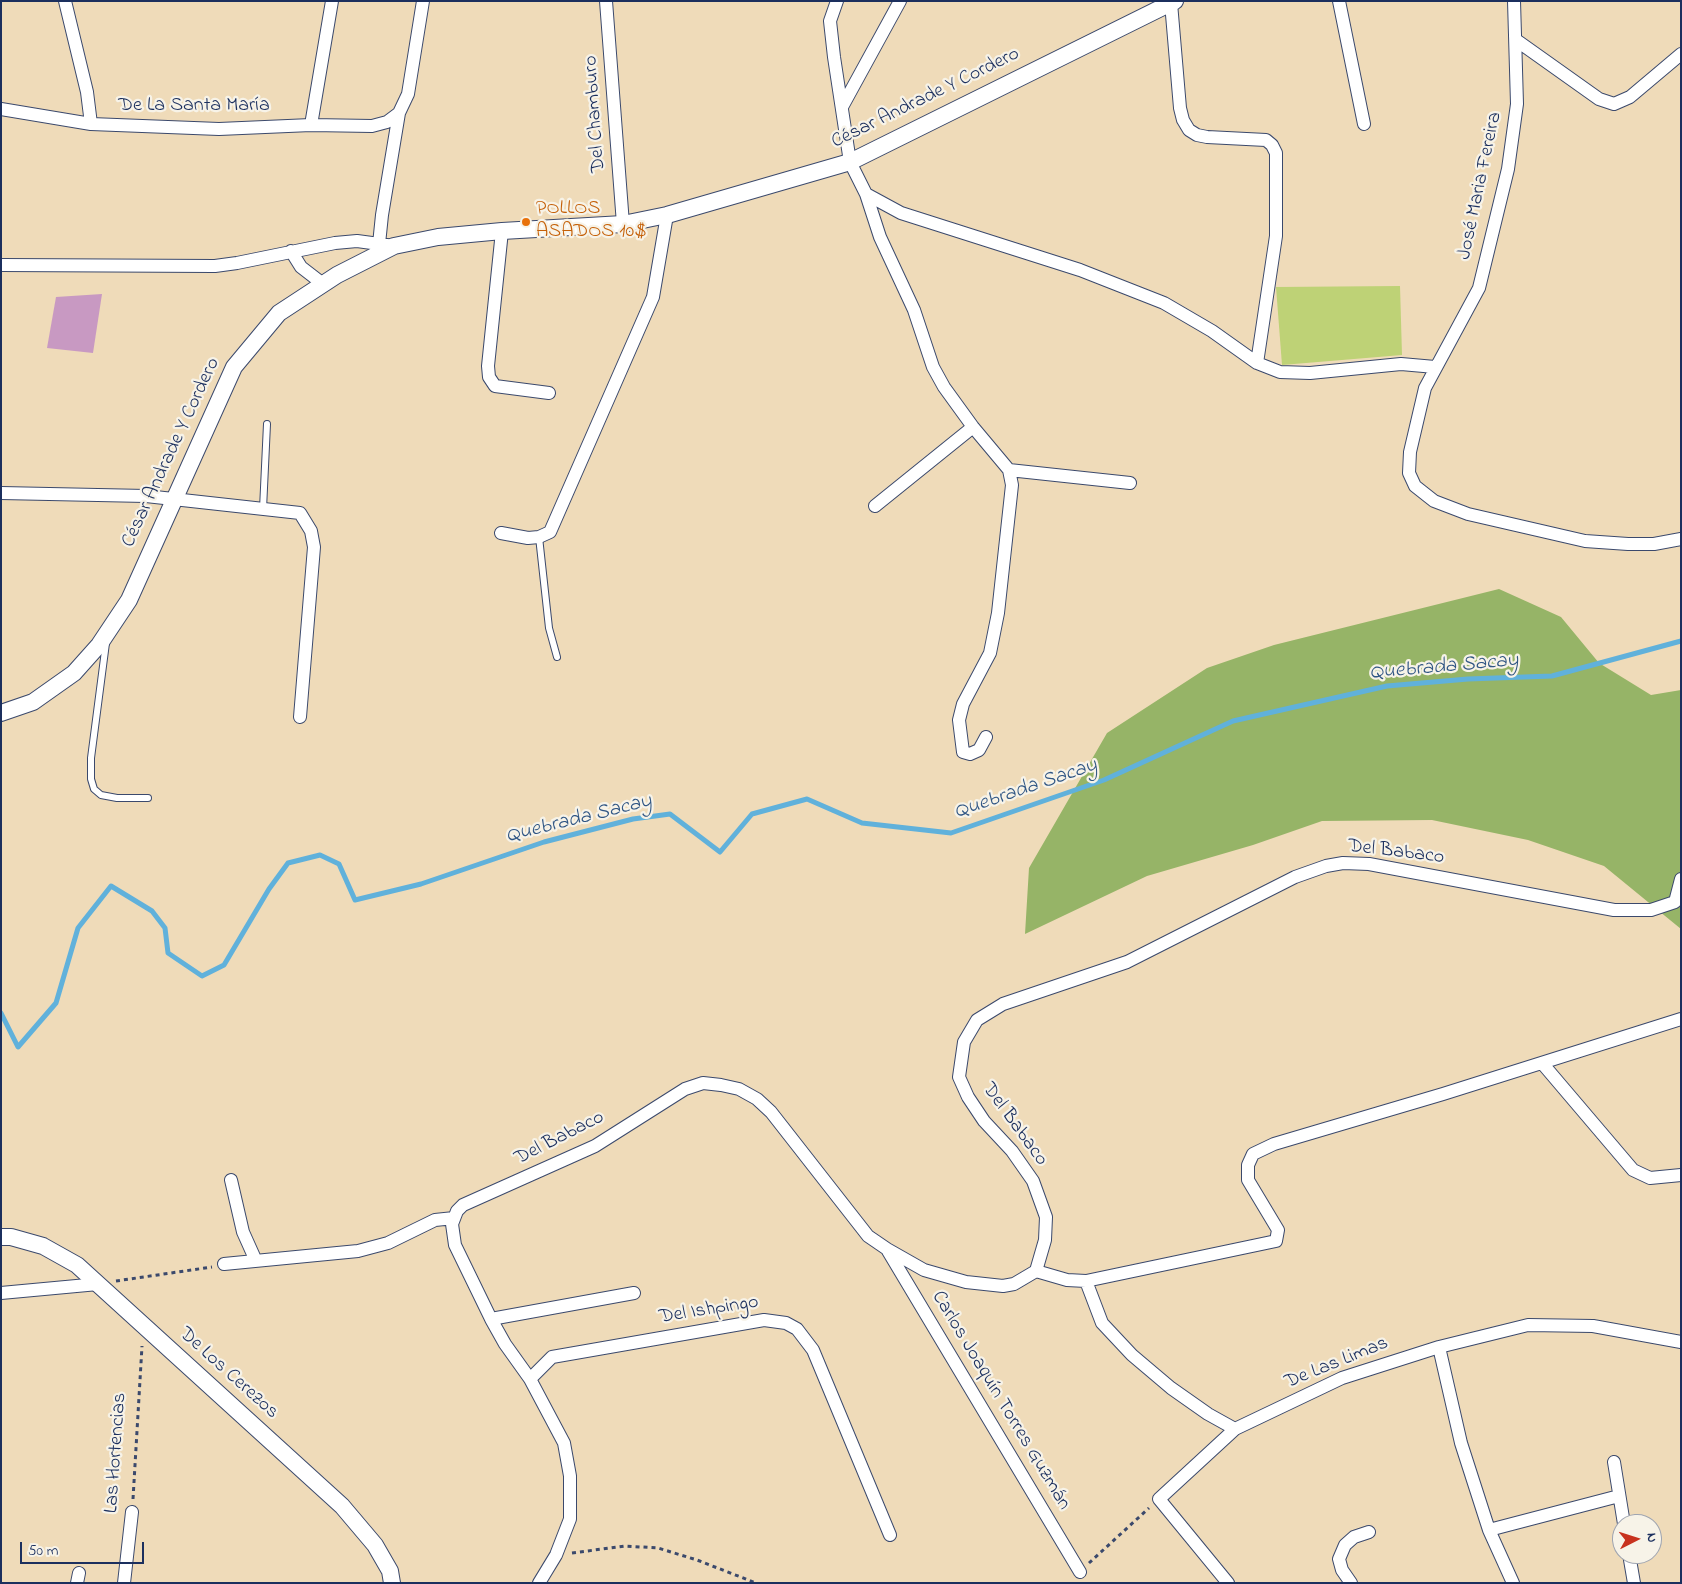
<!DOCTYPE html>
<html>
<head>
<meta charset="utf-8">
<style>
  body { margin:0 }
  #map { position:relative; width:1682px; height:1584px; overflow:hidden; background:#efdbb9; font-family:"Indie Flower",sans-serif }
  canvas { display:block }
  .frame { position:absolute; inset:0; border:2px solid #1b2f5e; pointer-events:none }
  .north { position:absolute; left:1612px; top:1514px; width:50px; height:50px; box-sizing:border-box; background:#f7f3e8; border:1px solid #9fa5b1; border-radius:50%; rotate:85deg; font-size:14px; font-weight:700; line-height:20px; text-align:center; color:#1b2f5e }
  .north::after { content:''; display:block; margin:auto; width:18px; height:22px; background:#c8321e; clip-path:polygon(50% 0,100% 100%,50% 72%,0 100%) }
  .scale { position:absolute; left:20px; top:1542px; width:124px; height:22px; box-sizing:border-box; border:2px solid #1b2f5e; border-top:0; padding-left:6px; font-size:15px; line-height:18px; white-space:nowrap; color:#1b2f5e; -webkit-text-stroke:4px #f7f3e8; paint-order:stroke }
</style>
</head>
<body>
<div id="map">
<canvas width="1682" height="1584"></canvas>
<div class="frame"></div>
<div class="north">N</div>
<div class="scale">50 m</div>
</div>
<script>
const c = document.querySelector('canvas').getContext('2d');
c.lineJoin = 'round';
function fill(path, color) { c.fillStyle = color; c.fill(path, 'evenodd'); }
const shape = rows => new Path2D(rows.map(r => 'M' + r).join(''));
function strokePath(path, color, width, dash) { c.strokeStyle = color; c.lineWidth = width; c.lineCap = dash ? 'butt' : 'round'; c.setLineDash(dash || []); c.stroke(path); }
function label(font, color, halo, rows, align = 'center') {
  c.font = font + ' "Indie Flower",sans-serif'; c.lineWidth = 4.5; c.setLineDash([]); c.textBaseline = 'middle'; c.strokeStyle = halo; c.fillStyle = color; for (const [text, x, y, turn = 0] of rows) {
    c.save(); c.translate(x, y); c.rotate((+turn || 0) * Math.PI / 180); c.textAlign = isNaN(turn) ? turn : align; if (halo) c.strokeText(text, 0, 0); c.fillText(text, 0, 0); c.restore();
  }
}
fill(shape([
  [1400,286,1402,355,1282,365,1276,287]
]), '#bed276');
fill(shape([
  [1499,589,1561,617,1599,663,1651,695,1681,690,1681,929,1604,866,1528,840,1432,820,1322,821,1253,845,1147,876,1025,934,1029,868,1107,733,1207,668,1274,645]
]), '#96b467');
strokePath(shape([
  [1,1013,18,1047,56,1003,78,928,111,886,152,911,165,928,168,953,202,976,224,965,269,889,288,863,320,855,339,864,355,900,421,884,544,842,633,819,670,814,720,852,752,814,807,799,862,823,951,833,1104,780,1233,721,1387,686,1468,679,1552,676,1681,641]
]), '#60b1db', 5);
fill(shape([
  [102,294,93,353,47,348,56,297]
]), '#c899c2');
const service = shape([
  [263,509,267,424],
  [539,537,549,628,557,657],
  [106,643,91,758,91,779,94,789,101,795,117,798,148,798]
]);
const minor = shape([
  [65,1,87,92,91,124],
  [606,1,623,224],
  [837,1,830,21,834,57,850,162,866,194,901,213,1080,270,1164,303,1212,331,1257,363,1280,372,1310,373,1401,364,1435,367],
  [1339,1,1364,124],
  [1514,1,1517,104,1508,169,1479,288,1425,388,1410,452,1409,473,1415,486,1434,501,1468,514,1585,541,1628,544,1654,544,1681,539],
  [1171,3,1180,108,1183,120,1189,130,1197,135,1207,137,1266,140,1272,145,1276,153,1276,236,1257,363],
  [1516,40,1599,99,1614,104,1630,97,1681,54],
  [842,107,900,1],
  [1,109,91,124,219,129,311,125,372,126,387,122,399,113,408,94,423,1],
  [311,125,332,1],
  [866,194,880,237,914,310,933,367,944,387,973,427,1009,470,1012,485,998,613,990,653,963,704,959,720,963,752,970,754,979,750,986,737],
  [502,231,488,366,489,377,495,386,549,393],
  [379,244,382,215,399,113],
  [291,251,301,267,323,284],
  [1,265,215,266,237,263,335,243,357,241,394,246],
  [1009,470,1130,483],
  [1,493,146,496,300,513,311,531,314,547,300,717],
  [875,506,973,427],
  [501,533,528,538,539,537,550,532,653,297,667,215],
  [1542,1063,1633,1170,1650,1178,1681,1175],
  [231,1180,243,1232,256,1261],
  [888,1251,1080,1572],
  [224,1264,358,1251,388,1243,435,1220,454,1218],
  [1036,1271,1067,1280,1086,1281,1276,1241,1278,1230,1248,1180,1248,1165,1253,1154,1274,1144,1443,1094,1681,1019],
  [1086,1281,1102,1323,1132,1355,1171,1388,1208,1414,1235,1429],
  [1,1293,98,1284],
  [491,1319,634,1293],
  [1439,1347,1461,1443,1489,1530],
  [530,1379,552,1357,764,1320,786,1323,797,1329,813,1350,890,1535],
  [1614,1462,1624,1524],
  [1629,1554,1634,1583],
  [77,1583,79,1573],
  [124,1583,132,1512],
  [539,1583,556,1555,570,1519,570,1476,564,1443,530,1379,505,1344,491,1319,455,1245,452,1224,457,1211,463,1205,595,1146,685,1089,703,1083,721,1085,739,1089,757,1099,771,1112,868,1236,887,1249,924,1270,966,1282,1003,1286,1014,1284,1036,1271,1045,1240,1046,1217,1033,1181,1012,1151,984,1121,968,1097,959,1077,964,1042,977,1020,1003,1004,1127,962,1295,877,1326,866,1343,863,1369,864,1614,910,1651,910,1675,902,1681,879],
  [1228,1583,1159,1499,1235,1429,1342,1378,1439,1347,1528,1325,1593,1326,1681,1342],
  [1351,1583,1342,1570,1339,1559,1345,1545,1354,1537,1369,1532],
  [1513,1583,1489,1530,1619,1496]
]);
const tertiary = shape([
  [1,713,33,702,74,673,99,645,129,600,234,367,279,313,337,275,394,246,438,237,502,231,623,224,667,215,850,162,1175,1],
  [1,1237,11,1237,43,1246,77,1265,342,1506,375,1545,390,1571,392,1583]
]);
strokePath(service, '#3b496c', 8);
strokePath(minor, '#3b496c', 14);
strokePath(tertiary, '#3b496c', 18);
strokePath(shape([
  [116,1281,212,1267],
  [133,1499,142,1346],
  [572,1553,625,1546,658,1548,697,1560,756,1583],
  [1089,1563,1149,1508]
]), '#3b496c', 3, [4, 4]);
strokePath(service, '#fff', 6);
strokePath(minor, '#fff', 12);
strokePath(tertiary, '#fff', 16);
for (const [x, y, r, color] of [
  [526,222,5,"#e8710a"]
]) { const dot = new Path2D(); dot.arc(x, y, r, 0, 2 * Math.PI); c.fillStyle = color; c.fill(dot); strokePath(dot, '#f7f3e8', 2); }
label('20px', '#1b2f5e', '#f7f3e8', [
  ["César Andrade Y Cordero",926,99,-26],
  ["De La Santa María",194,107],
  ["Del Chamburo",596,114,-94],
  ["José Maria Fereira",1481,186,-78],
  ["César Andrade Y Cordero",172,453,-65],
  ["Del Babaco",1396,853,7],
  ["Del Babaco",1014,1125,54],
  ["Del Babaco",560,1139,-27],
  ["Del Ishpingo",709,1311,-9],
  ["De Las Limas",1337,1364,-22],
  ["De Los Cerezos",228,1374,42],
  ["Carlos Joaquín Torres Guzmán",1000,1401,59],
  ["Las Hortencias",117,1453,-86]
]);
label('20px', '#c56008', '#f7f3e8', [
  ["POLLOS",536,210],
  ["ASADOS 10$",536,233]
], 'left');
label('italic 21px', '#305684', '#f7f3e8', [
  ["Quebrada Sacay",1444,668,-5],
  ["Quebrada Sacay",1026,790,-19],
  ["Quebrada Sacay",579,820,-14]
]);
</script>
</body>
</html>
